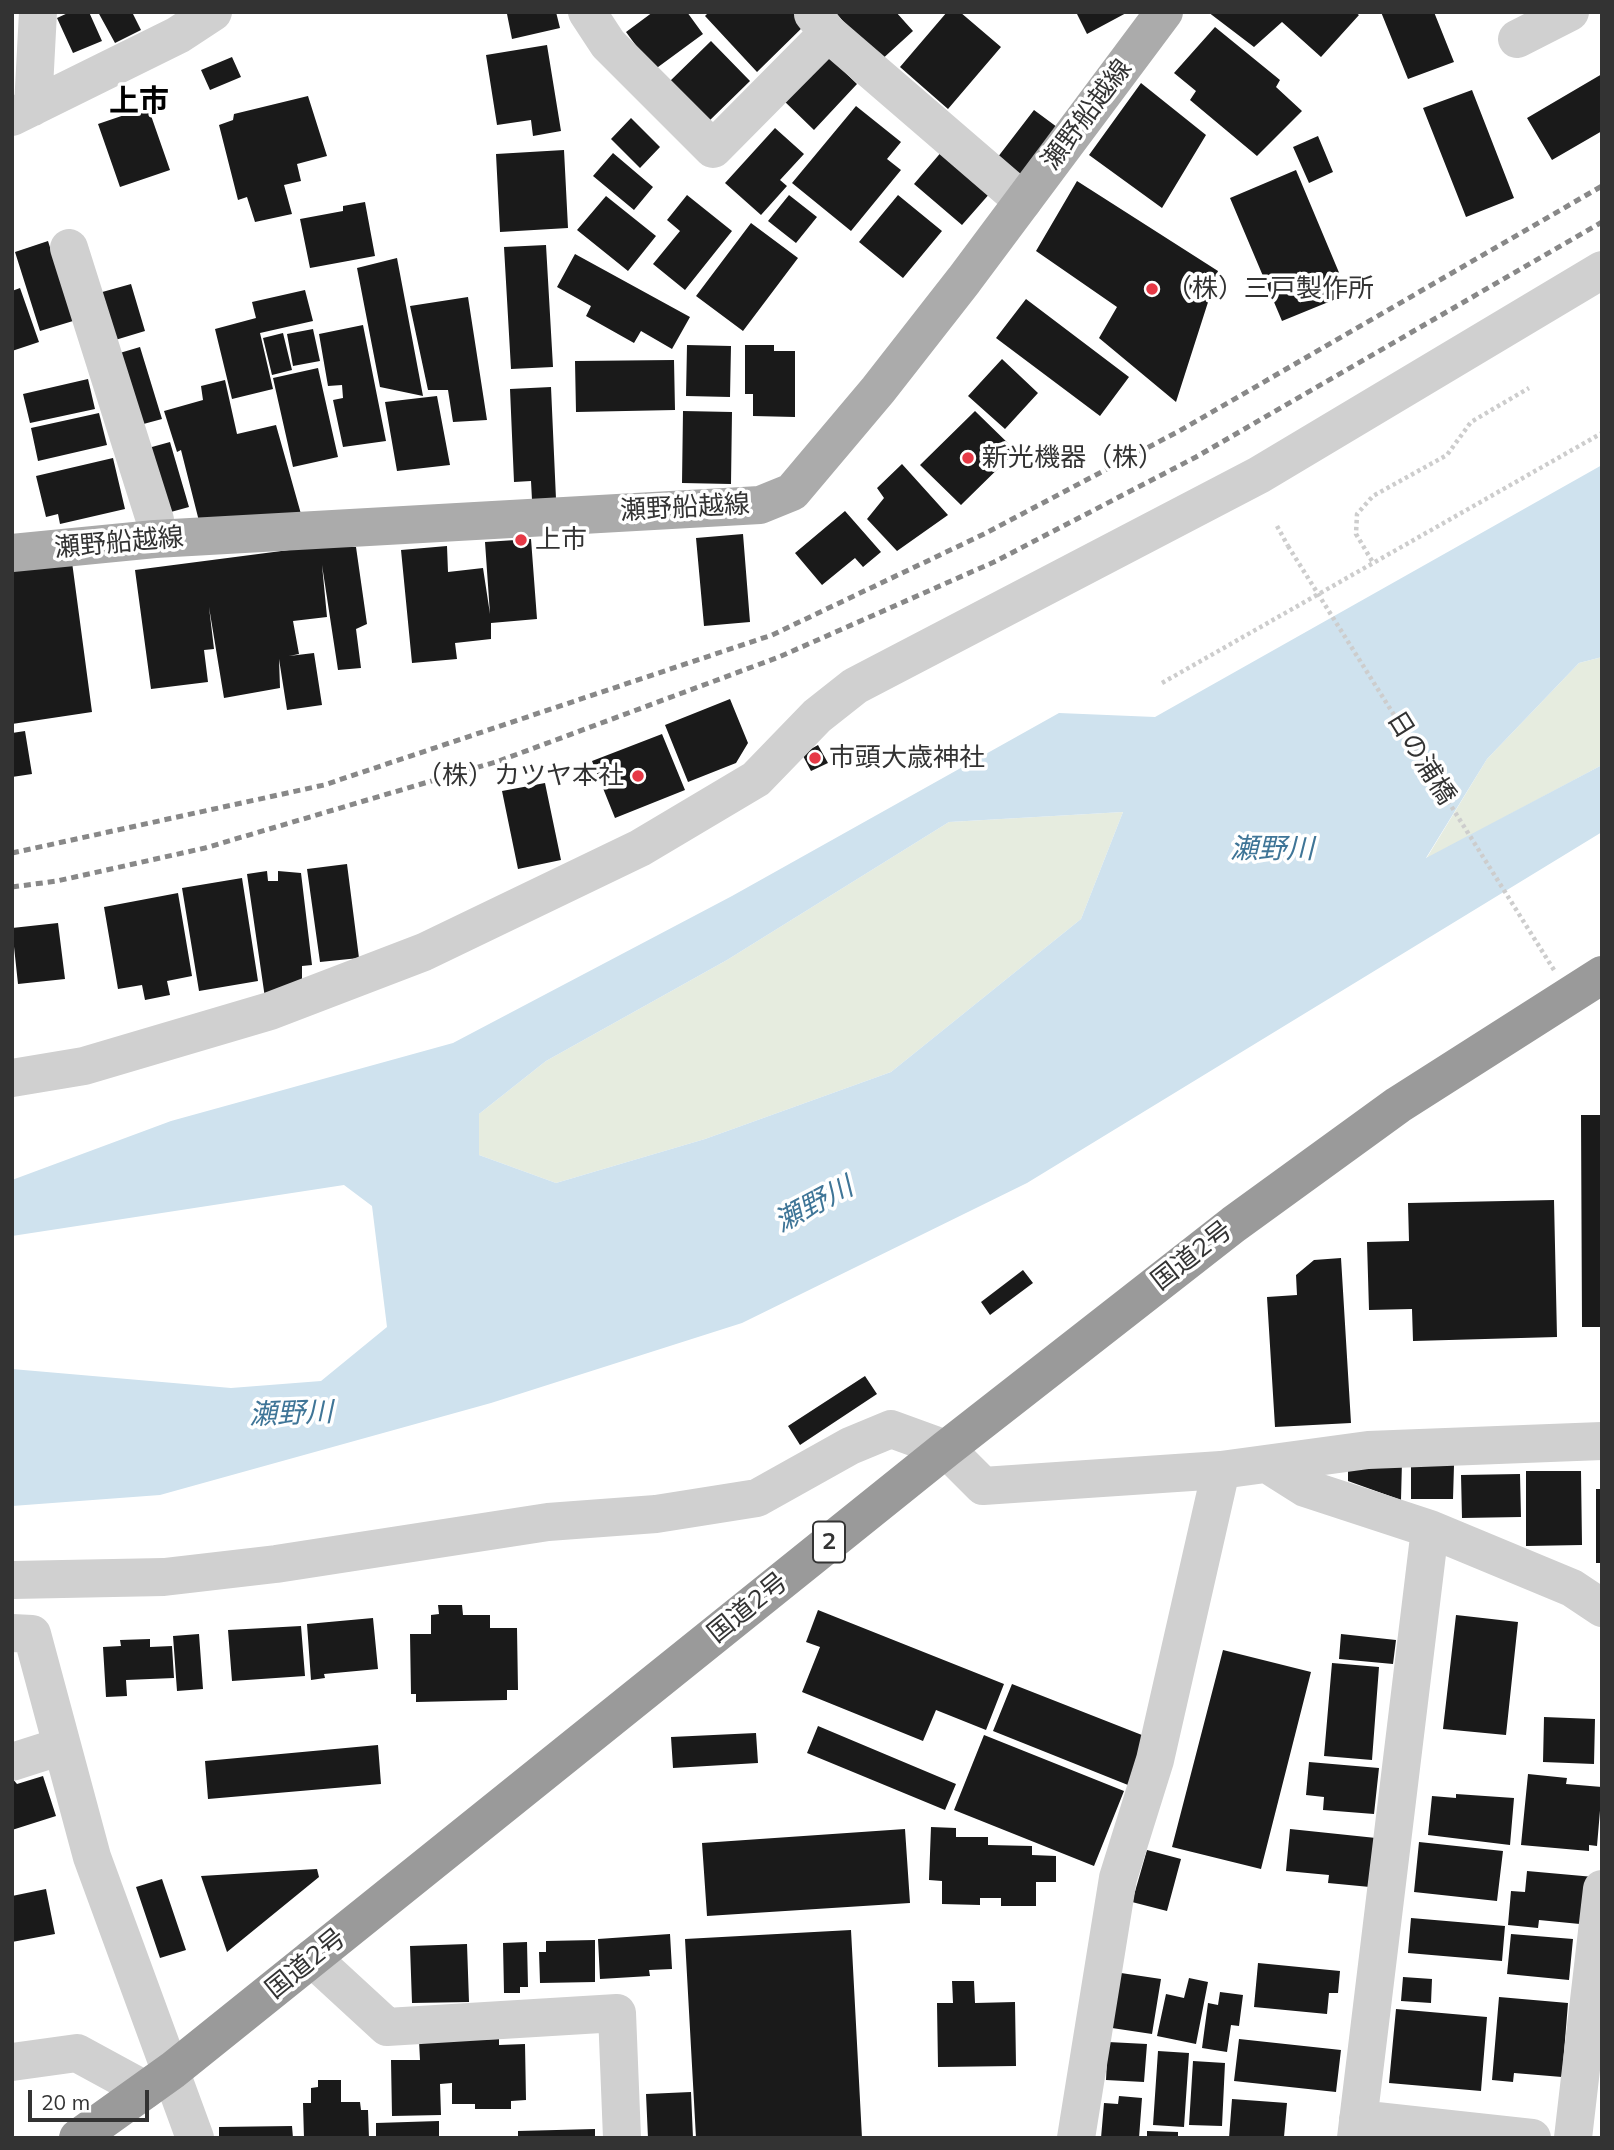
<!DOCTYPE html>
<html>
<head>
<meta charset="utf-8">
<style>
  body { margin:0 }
  #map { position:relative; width:1614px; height:2150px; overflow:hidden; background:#fff; font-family:Mulish,sans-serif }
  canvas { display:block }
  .frame { position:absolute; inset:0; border:14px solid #333; pointer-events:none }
  .scale { position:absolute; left:28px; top:2090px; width:121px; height:32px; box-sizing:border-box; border:4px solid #333; border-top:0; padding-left:9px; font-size:21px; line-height:24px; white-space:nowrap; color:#333; -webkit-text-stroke:5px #fff; paint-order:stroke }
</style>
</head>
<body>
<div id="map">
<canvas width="1614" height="2150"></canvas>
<div class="frame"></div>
<div class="scale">20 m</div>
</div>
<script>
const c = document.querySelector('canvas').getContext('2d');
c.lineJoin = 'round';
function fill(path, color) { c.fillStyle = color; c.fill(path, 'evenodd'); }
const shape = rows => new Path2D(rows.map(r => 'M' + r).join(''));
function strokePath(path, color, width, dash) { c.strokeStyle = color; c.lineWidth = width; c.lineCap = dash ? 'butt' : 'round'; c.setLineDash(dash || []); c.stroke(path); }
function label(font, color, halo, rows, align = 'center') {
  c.font = font + ' Mulish,"Noto Sans JP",sans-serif'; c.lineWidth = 7; c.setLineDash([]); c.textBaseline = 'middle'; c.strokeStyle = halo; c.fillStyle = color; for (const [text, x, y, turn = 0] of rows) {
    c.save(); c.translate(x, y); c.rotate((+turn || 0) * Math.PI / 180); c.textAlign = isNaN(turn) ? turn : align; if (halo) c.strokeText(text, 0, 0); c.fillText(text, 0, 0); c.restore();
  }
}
fill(shape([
  [1602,657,1602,765,1426,859,1487,759,1579,663],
  [1123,812,1081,919,891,1072,705,1139,556,1183,479,1155,479,1114,546,1061,727,960,949,822]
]), '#e6ecdf');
fill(shape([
  [1602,465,1602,657,1579,663,1487,759,1426,858,1602,765,1602,832,1027,1183,742,1323,491,1403,160,1495,12,1506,12,1369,231,1388,321,1381,387,1327,372,1206,344,1185,12,1236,12,1180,171,1121,453,1043,732,896,1059,713,1155,717],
  [1123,812,1081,919,891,1072,705,1139,556,1183,479,1155,479,1114,546,1061,727,960,949,822]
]), '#cfe2ee');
fill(shape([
  [70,12,89,12,102,41,73,53,57,18],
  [98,12,132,12,141,30,115,43],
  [516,12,556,12,560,28,512,39,507,14],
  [653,12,687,12,703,34,654,70,626,32],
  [709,12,802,12,810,20,757,72,705,16],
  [835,12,896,12,913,31,879,62],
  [947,12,960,12,1001,47,948,109,900,67],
  [1076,12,1128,12,1087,34],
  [1208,12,1355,12,1359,15,1321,57,1282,22,1254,47],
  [1381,12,1434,12,1454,62,1408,79],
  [1215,27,1280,80,1276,87,1302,111,1257,156,1190,100,1196,91,1174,73],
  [711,41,750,81,706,124,667,84],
  [547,45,561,131,533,136,531,120,497,125,486,55],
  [826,54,857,84,814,130,782,99],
  [232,57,241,77,210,90,201,70],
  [1602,74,1602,131,1552,160,1527,118],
  [1141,83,1206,135,1162,208,1089,155],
  [1472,90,1514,198,1466,217,1423,108],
  [308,96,327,156,297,164,301,181,284,185,292,214,255,222,247,197,238,200,219,125,233,120,234,114],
  [856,106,901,142,887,159,901,170,851,231,792,183],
  [148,107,170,170,120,187,98,124],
  [1034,110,1061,130,1021,182,994,162],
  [631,118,660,147,640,168,611,139],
  [775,128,804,154,780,180,787,186,761,215,725,183],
  [1318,136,1333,172,1309,183,1293,147],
  [564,150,568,228,500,232,496,154],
  [943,150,991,192,962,225,914,184],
  [613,153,653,187,634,210,593,176],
  [1296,170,1348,294,1282,321,1230,198],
  [1077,181,1218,271,1176,402,1099,338,1117,307,1036,251],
  [687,195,732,231,685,290,653,264,680,231,667,220],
  [789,195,817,217,796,243,768,221],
  [898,195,942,231,903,278,859,242],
  [606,196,656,236,628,271,577,230],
  [365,202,375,256,310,268,300,219,343,211,343,206],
  [751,223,798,258,743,331,696,296],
  [48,241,73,321,40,331,15,252],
  [546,245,553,367,511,369,504,247],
  [575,254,690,317,672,349,641,331,634,343,586,316,591,306,557,287],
  [397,258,423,396,380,387,357,268],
  [131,284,145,331,102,344,88,296],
  [20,288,39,342,12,351,12,291],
  [305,290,313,321,260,333,273,389,232,399,215,329,256,318,252,302],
  [468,297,487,420,453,422,448,390,428,390,410,306],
  [1026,299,1129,377,1100,416,996,338],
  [363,325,386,441,343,447,333,400,343,398,342,385,328,386,319,334],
  [313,329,320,361,293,366,287,334],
  [283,333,292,370,272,375,263,338],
  [687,345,731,346,730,397,686,396],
  [745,345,774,345,774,351,795,351,795,417,753,416,753,394,745,394],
  [140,347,162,419,136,426,113,355],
  [1002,359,1038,393,1005,429,968,396],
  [674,360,675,410,576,412,575,361],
  [318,368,338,457,293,467,273,378],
  [88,379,95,409,30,423,23,394],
  [225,380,237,434,276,425,301,514,201,529,181,450,177,452,164,411,203,400,201,386],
  [551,387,556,499,532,500,531,481,514,482,510,389],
  [437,396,450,465,397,471,385,402],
  [683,411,732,412,731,484,682,483],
  [975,411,1016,451,961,505,920,465],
  [99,413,107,445,38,461,31,428],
  [170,442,189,507,160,515,141,450],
  [113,458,125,509,60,524,58,514,46,517,36,476],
  [902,464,948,515,897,551,867,519,884,498,877,488],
  [845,511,881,552,863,567,855,558,822,585,795,553],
  [743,534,750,622,704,626,696,538],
  [531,539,537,619,491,623,491,639,455,643,457,659,412,663,401,550,447,546,448,572,483,568,490,614,485,542],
  [320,546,356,547,367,624,356,629,361,668,338,670,322,565,327,617,293,621,299,654,289,656,314,653,322,705,287,710,279,659,280,688,224,698,209,607,214,649,204,650,208,682,151,689,135,570],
  [72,562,92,712,12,724,12,570],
  [730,699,748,743,736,763,688,782,665,725],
  [25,731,32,774,12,777,12,733],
  [662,734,685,790,615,818,592,761],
  [818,745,828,763,811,771,802,754],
  [545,783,561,860,518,869,502,791],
  [347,864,359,958,320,962,307,869],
  [267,871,268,881,278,881,278,871,301,873,312,965,302,966,302,990,265,998,247,874],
  [242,878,258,981,199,991,182,888],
  [178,893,192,976,167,981,170,995,145,1000,142,985,118,989,104,907],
  [58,923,65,979,18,984,12,928],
  [1581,1115,1602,1115,1602,1327,1582,1327],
  [1554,1200,1557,1337,1413,1341,1412,1309,1369,1310,1367,1242,1409,1241,1408,1203],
  [1341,1258,1351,1423,1275,1427,1267,1297,1297,1295,1296,1275,1314,1260],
  [1023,1270,1033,1283,990,1315,981,1302],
  [865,1376,877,1394,800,1445,788,1426],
  [1348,1461,1402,1461,1401,1500,1348,1481],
  [1411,1464,1454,1465,1453,1499,1411,1499],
  [1526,1471,1581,1471,1582,1545,1526,1546],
  [1520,1474,1521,1517,1462,1518,1461,1475],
  [1596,1489,1602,1489,1602,1563,1596,1563],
  [438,1605,462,1605,463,1615,490,1615,490,1628,517,1628,518,1690,507,1690,507,1700,416,1702,416,1694,411,1694,410,1634,431,1634,431,1615,439,1614],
  [818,1610,1004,1684,986,1730,936,1710,923,1741,802,1692,820,1647,806,1642],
  [1456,1615,1518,1622,1506,1735,1443,1729],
  [373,1618,378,1669,324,1674,325,1678,311,1680,307,1624],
  [301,1626,305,1676,232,1681,228,1630],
  [199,1634,203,1689,177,1691,173,1636],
  [1341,1634,1396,1640,1393,1664,1339,1659],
  [150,1639,150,1647,172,1646,174,1678,126,1680,127,1696,106,1697,103,1647,121,1646,120,1640],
  [1223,1650,1311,1672,1261,1869,1172,1847],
  [1332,1663,1379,1667,1372,1760,1324,1756],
  [1012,1684,1147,1737,1128,1785,993,1731],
  [1544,1717,1595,1719,1594,1764,1543,1762],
  [818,1726,956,1784,945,1810,807,1753],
  [756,1733,758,1763,673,1768,671,1737],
  [984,1735,1124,1791,1094,1866,954,1810],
  [378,1745,381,1784,208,1799,205,1761],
  [1309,1762,1379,1768,1374,1814,1323,1810,1324,1797,1306,1795],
  [1528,1774,1567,1778,1566,1784,1602,1787,1597,1846,1589,1845,1589,1851,1521,1845],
  [43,1776,56,1816,12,1830,12,1778,17,1784],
  [1456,1794,1514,1798,1510,1845,1428,1835,1432,1796,1456,1798],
  [931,1827,956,1828,956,1837,988,1837,988,1845,1032,1846,1032,1855,1056,1856,1056,1882,1036,1882,1036,1906,1001,1906,1001,1898,980,1898,980,1905,942,1904,942,1881,929,1880],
  [905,1829,910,1903,707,1916,702,1843],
  [1290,1829,1376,1838,1370,1887,1328,1883,1329,1875,1286,1871],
  [1419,1842,1503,1851,1497,1901,1414,1892],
  [1147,1850,1181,1859,1167,1911,1132,1902],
  [317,1869,319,1877,227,1952,201,1876],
  [1527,1871,1594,1877,1590,1925,1539,1920,1538,1928,1508,1925,1511,1891,1525,1892],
  [162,1879,186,1950,160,1958,136,1887],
  [46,1889,55,1934,12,1942,12,1896],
  [1411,1918,1505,1926,1502,1961,1408,1953],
  [851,1930,862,2138,696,2138,685,1939],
  [670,1934,672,1969,649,1970,650,1976,600,1979,598,1939],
  [1511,1934,1573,1939,1569,1980,1507,1974],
  [595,1940,595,1982,540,1983,539,1952,546,1952,546,1941],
  [527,1942,528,1987,520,1987,520,1993,504,1993,503,1943],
  [467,1944,469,2002,412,2003,410,1946],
  [1258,1963,1340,1971,1338,1993,1329,1993,1327,2014,1254,2007],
  [1121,1973,1161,1979,1152,2034,1112,2028],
  [1403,1977,1432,1979,1431,2003,1401,2001],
  [1189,1978,1208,1982,1196,2044,1157,2036,1166,1994,1184,1998],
  [952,1981,974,1981,975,2003,1015,2002,1016,2066,938,2067,937,2003,953,2003],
  [1220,1992,1243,1995,1239,2026,1231,2025,1227,2052,1202,2048,1208,2003,1218,2005],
  [1499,1997,1568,2003,1562,2077,1514,2073,1513,2082,1492,2080],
  [1396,2009,1487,2017,1481,2091,1389,2083],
  [499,2039,499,2045,525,2044,526,2100,511,2101,511,2109,475,2109,475,2104,452,2104,452,2083,440,2084,441,2115,392,2116,391,2060,420,2060,419,2041],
  [1239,2039,1341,2050,1336,2092,1234,2081],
  [1108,2042,1147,2044,1144,2082,1106,2080],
  [1158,2051,1189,2053,1184,2127,1153,2125],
  [1193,2061,1225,2063,1222,2126,1189,2125],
  [318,2080,341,2080,341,2102,360,2102,361,2110,368,2110,369,2138,304,2138,303,2103,311,2103,311,2088,318,2087],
  [691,2092,693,2138,648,2138,646,2094],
  [1119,2096,1142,2098,1139,2138,1101,2138,1104,2103,1118,2104],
  [1232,2099,1287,2103,1284,2137,1229,2138],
  [439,2121,439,2138,376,2138,376,2123],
  [292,2126,293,2138,219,2138,219,2127],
  [595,2129,595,2138,518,2138,518,2131],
  [1147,2131,1178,2132,1178,2138,1147,2138]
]), '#1a1a1a');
strokePath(shape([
  [1277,526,1288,546],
  [1372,561,1356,534,1357,514,1373,496,1447,455,1471,422,1529,388],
  [1162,683,1602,433]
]), '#cdcdcd', 4.5, [3.5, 3.5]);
strokePath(shape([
  [587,12,608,44,713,149,828,33],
  [813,14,828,33,1023,201],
  [1517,39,1570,12],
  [33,107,38,12],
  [12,117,178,35,213,12],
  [69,248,155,520,155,539],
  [12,1078,84,1066,270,1011,424,952,640,848,756,779,817,716,855,686,1259,475,1602,270],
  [1267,1464,1305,1488,1430,1529,1572,1588,1602,1608],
  [12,1580,164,1577,276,1564,548,1522,656,1514,757,1498,850,1446,891,1429,946,1449,983,1486,1221,1470,1368,1450,1602,1441],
  [12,1633,32,1634,92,1857,195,2138],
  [12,1762,62,1746],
  [312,1958,387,2027,617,2013,622,2138],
  [12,2062,77,2053,145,2090],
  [1358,2119,1532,2138],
  [1076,2138,1118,1878,1155,1760,1221,1470],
  [1356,2138,1430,1529],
  [1573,2138,1602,1889]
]), '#d0d0d0', 38);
strokePath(shape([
  [12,553,155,539,760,505,792,492,878,390,964,280,1164,12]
]), '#ababab', 38);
strokePath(shape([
  [78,2138,173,2070,946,1449,1234,1224,1398,1105,1602,975]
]), '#9a9a9a', 38);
strokePath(shape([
  [12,853,324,785,772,635,984,534,1181,430,1602,186],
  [12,887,57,881,205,848,499,761,779,657,994,562,1196,457,1602,222]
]), '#888', 5, [7, 5]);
strokePath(shape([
  [1288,546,1554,970]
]), '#cdcdcd', 4.5, [3.5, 3.5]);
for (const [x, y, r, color] of [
  [1152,289,7,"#e63946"],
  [968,458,7,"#e63946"],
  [521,540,7,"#e63946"],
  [815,758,7,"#e63946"],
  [638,776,7,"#e63946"]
]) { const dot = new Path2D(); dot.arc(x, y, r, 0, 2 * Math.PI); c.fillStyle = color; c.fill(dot); strokePath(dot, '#fff', 2.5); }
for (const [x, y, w] of [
  [829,1542,32]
]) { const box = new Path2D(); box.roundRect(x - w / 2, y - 20.5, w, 41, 5); c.fillStyle = '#fff'; c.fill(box); strokePath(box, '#333', 2); }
label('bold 24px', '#333', null, [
  ["2",829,1542]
]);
label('26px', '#333', '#fff', [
  ["瀬野船越線",1087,115,-53],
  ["瀬野船越線",685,508,-3],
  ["瀬野船越線",119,543,-5],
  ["日の浦橋",1421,758,58],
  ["国道2号",1192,1256,-38],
  ["国道2号",748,1608,-39],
  ["国道2号",306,1964,-39]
]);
label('26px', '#333', '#fff', [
  ["（株）三戸製作所",1166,289],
  ["新光機器（株）",982,458],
  ["上市",535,540],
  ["市頭大歳神社",829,758],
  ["（株）カツヤ本社",624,776,"right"]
], 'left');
label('italic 28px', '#3f7597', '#fff', [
  ["瀬野川",1272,850],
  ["瀬野川",814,1205,-28],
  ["瀬野川",291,1414,-2]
]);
label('bold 30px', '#000', '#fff', [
  ["上市",139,102]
]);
</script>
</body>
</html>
